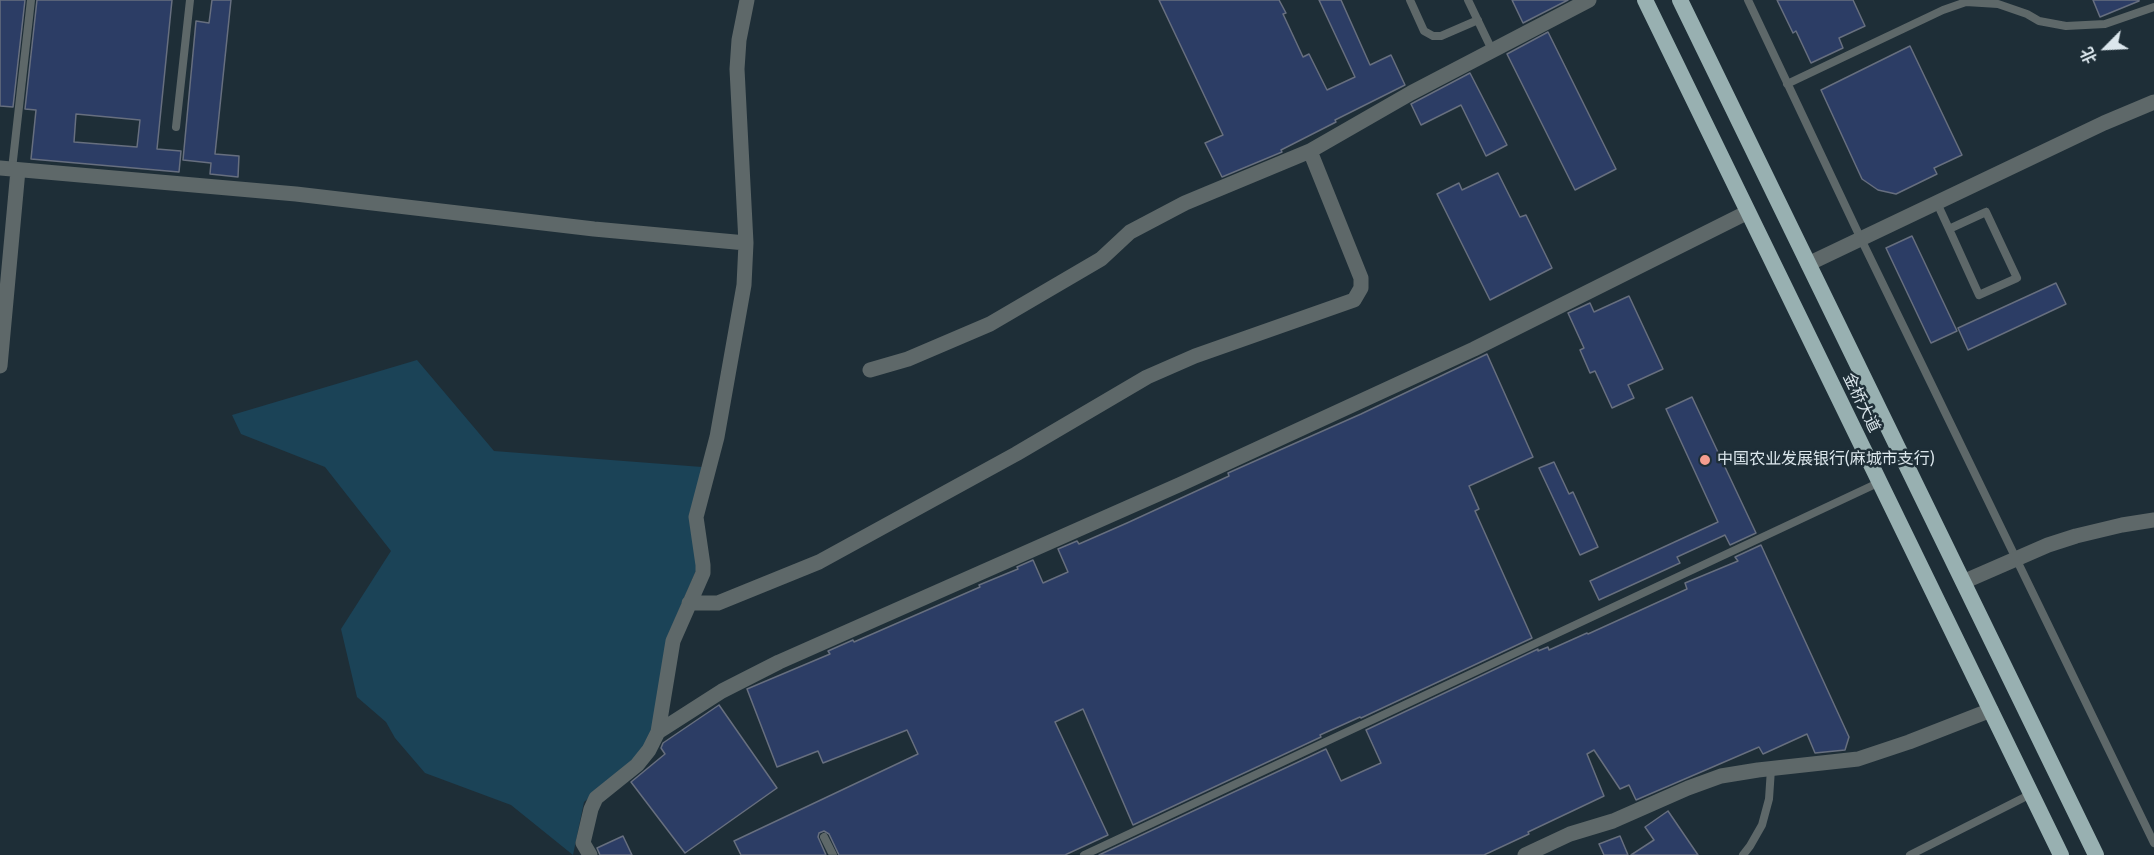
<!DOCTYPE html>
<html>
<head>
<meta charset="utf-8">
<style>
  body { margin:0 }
  #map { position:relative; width:2154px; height:855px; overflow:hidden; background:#1e2e37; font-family:"Fira Sans Condensed","Noto Sans SC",sans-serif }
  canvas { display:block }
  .north { position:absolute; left:2076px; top:18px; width:60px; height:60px; -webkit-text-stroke:4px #1e2e37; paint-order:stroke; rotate:246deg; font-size:16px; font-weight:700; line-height:24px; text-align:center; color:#dbe6ec }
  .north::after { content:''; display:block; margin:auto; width:21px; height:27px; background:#dbe6ec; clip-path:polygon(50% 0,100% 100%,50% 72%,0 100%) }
</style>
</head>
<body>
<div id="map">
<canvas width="2154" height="855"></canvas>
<div class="north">北</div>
</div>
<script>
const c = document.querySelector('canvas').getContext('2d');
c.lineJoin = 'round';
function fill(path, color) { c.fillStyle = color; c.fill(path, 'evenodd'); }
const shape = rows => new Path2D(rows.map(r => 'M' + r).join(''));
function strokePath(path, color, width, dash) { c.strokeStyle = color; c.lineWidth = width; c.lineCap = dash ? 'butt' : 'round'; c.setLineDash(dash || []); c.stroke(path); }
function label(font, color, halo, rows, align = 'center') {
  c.font = font + ' "Fira Sans Condensed","Noto Sans SC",sans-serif'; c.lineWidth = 5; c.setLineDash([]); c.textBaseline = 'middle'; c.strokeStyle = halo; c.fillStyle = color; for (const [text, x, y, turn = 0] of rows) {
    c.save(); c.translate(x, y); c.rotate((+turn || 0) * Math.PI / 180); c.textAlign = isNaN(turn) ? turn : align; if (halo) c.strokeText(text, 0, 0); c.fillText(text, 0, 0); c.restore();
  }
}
fill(shape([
  [417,360,494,451,702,467,698,566,669,633,654,727,642,752,584,802,573,855,511,805,425,773,395,738,386,722,357,697,341,629,391,551,325,467,241,434,232,415]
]), '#1b4357');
const building = shape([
  [0,0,25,0,13,107,0,106,0,0],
  [37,0,172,0,157,149,181,151,179,172,31,159,36,110,25,109,37,0],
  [76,114,140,120,137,147,74,142,76,114],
  [212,0,231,0,215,154,239,156,238,177,210,174,211,163,183,160,196,21,209,23,212,0],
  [1159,0,1279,0,1286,13,1283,14,1303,57,1309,54,1327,90,1355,77,1319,0,1341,0,1370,65,1391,55,1405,85,1335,120,1336,122,1281,150,1282,152,1222,177,1205,143,1223,135,1159,0],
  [1512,0,1568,0,1523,23,1512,0],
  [1777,0,1853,0,1865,26,1839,38,1843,48,1811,63,1796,31,1793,33,1777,0],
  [2093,0,2139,0,2139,1,2100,17,2093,0],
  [1548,32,1616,169,1575,190,1507,54,1548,32],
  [1910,46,1962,155,1934,168,1937,174,1896,194,1878,190,1862,179,1821,90,1910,46],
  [1470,73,1507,145,1486,156,1461,105,1421,125,1411,104,1470,73],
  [1498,173,1520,217,1526,215,1552,268,1490,300,1437,194,1459,183,1462,190,1498,173],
  [1912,236,1957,331,1931,343,1886,248,1912,236],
  [2056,283,2066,304,1968,350,1958,328,2056,283],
  [1629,296,1663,369,1628,385,1634,398,1612,408,1595,371,1590,373,1580,350,1584,348,1568,313,1590,303,1594,312,1629,296],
  [1487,354,1533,457,1469,486,1479,509,1475,511,1532,638,1361,718,1360,717,1320,735,1321,737,1133,825,1083,709,1055,722,1108,835,1065,855,839,855,829,834,824,831,819,833,818,837,826,855,741,855,734,841,918,754,907,730,823,763,818,751,777,767,747,689,830,654,828,651,853,640,854,642,980,587,979,585,1018,569,1017,567,1033,560,1043,583,1068,572,1058,549,1077,541,1079,544,1127,523,1229,476,1228,473,1361,414,1487,354],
  [1692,397,1756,533,1730,545,1725,535,1677,557,1680,563,1599,600,1590,581,1718,522,1666,409,1692,397],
  [1554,462,1569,494,1573,492,1598,547,1580,555,1539,468,1554,462],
  [1761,545,1849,737,1845,750,1815,753,1807,734,1763,754,1759,747,1636,800,1629,785,1620,789,1594,750,1587,754,1604,796,1528,832,1529,834,1484,855,1099,855,1326,749,1341,781,1381,763,1366,730,1538,649,1538,651,1548,647,1549,650,1587,633,1588,634,1687,589,1685,583,1738,561,1735,557,1761,545],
  [719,705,777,788,685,853,631,782,665,754,661,748,663,743,719,705],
  [1668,811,1698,855,1631,855,1654,840,1645,827,1668,811],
  [623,836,632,855,600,855,597,848,623,836],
  [1620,836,1628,855,1604,855,1599,844,1620,836]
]);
fill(building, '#2c3d65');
strokePath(building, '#676f7f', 1.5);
strokePath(shape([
  [1410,0,1424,31,1433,36,1441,36,1478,20],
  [1468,0,1492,50],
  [1748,0,1861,239,2154,843],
  [1787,84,1943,10,1966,2,1998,4,2027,14,2039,21,2066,26,2105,24,2154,7],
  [176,127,190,0],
  [12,169,31,0],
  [1937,203,1949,229],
  [1986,212,2017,278,1979,295,1949,229,1986,212],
  [824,837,833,855],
  [1084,855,1880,482],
  [1743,855,1750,846,1762,825,1769,799,1771,769],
  [1910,855,2031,794]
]), '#5e6869', 8);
strokePath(shape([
  [0,168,296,194,594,229,746,243],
  [0,366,18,170],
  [870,370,908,359,990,324,1101,259,1130,232,1185,203,1310,151,1411,93,1589,0],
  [1963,582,2048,545,2076,536,2122,525,2154,520],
  [689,603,718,603,819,562,1016,454,1147,377,1195,356,1354,300,1361,288,1361,278,1310,151],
  [658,732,722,691,779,662,1181,484,1474,349,1748,212],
  [590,855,583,843,591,809,596,798,637,765,649,750,658,732,673,641,703,573,703,565,696,517,717,437,744,285,746,243,737,69,739,40,747,0],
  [1525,855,1570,834,1613,821,1688,788,1721,776,1758,770,1858,759,1909,742,1991,710]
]), '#5e6869', 15);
strokePath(shape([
  [1808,264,2104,123,2154,102]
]), '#5e6869', 15);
strokePath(shape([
  [1645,0,2061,855],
  [1680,0,2096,855]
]), '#98b0b1', 16);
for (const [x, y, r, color] of [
  [1705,460,6,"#f59d8f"]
]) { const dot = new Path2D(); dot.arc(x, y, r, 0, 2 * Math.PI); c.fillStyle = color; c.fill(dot); strokePath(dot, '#1e2e37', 2); }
label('16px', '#dbe6ec', '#1e2e37', [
  ["金桥大道",1861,403,64]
]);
label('16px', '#dbe6ec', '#1e2e37', [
  ["中国农业发展银行(麻城市支行)",1717,460]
], 'left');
</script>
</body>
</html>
